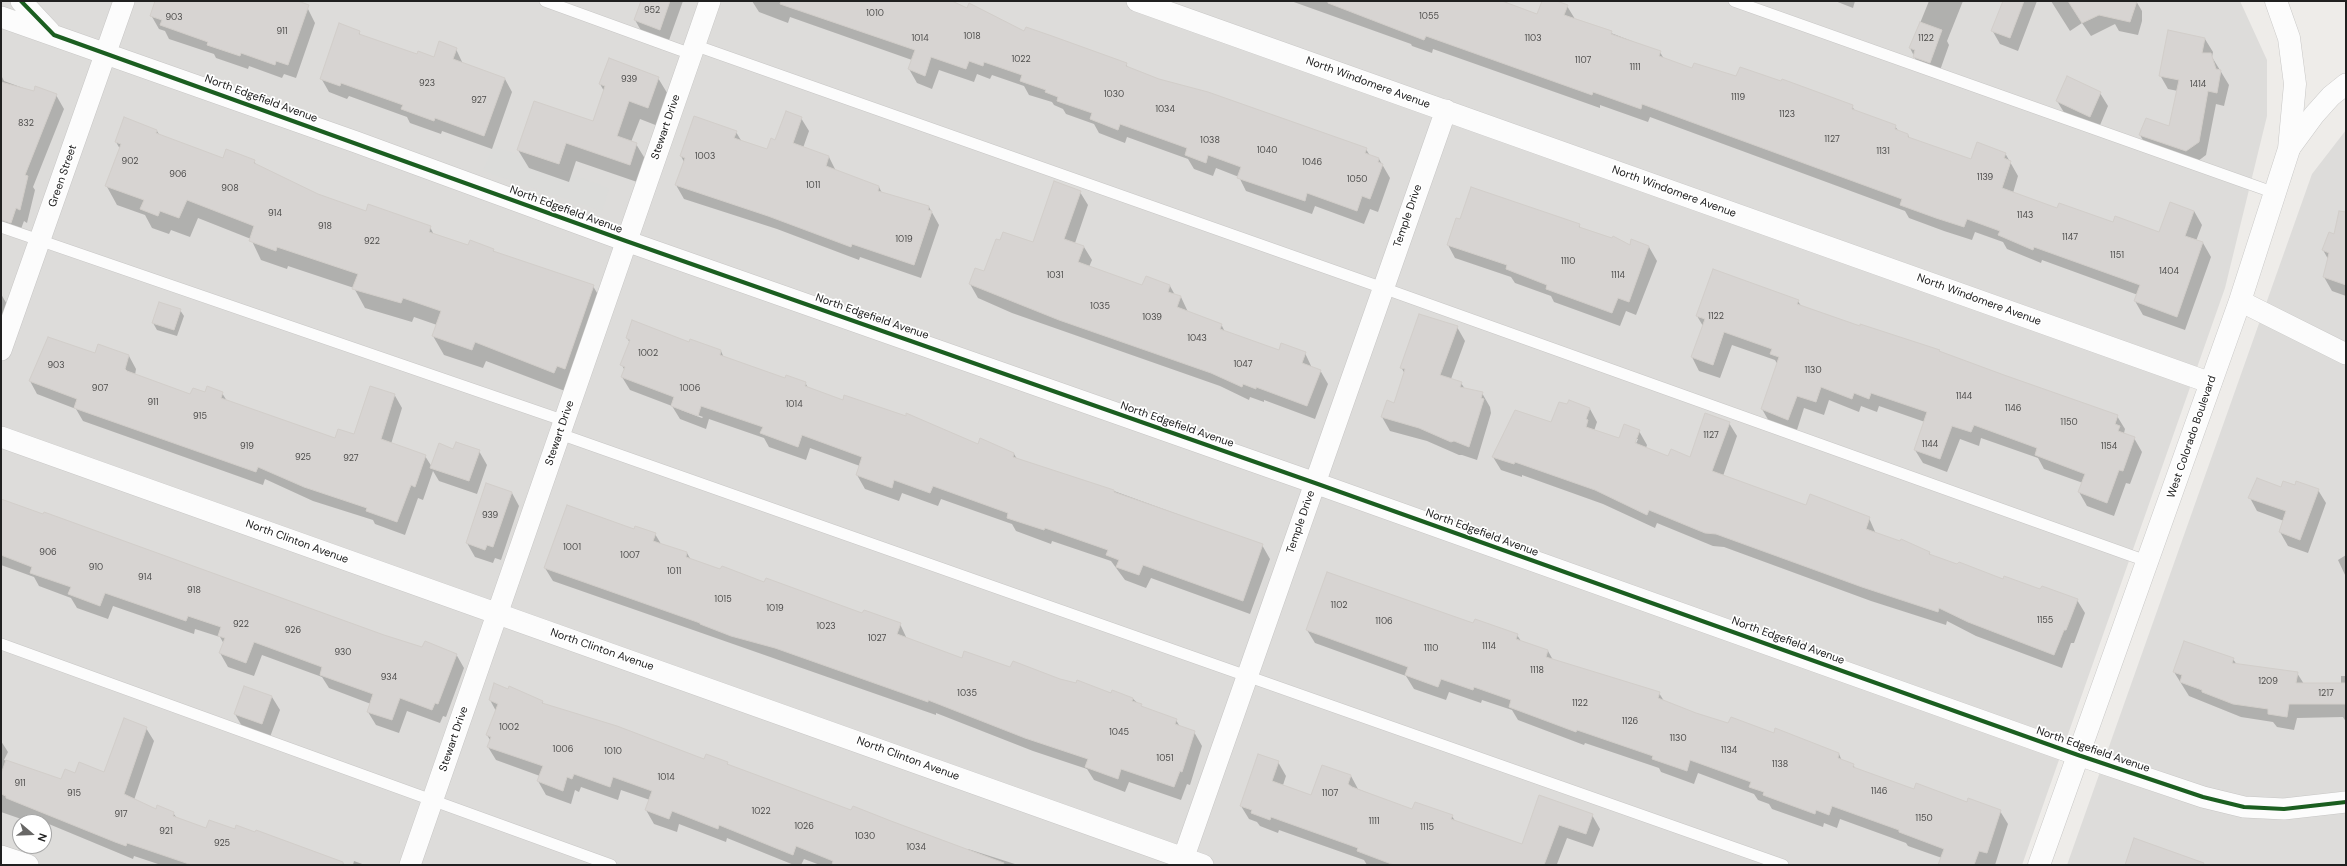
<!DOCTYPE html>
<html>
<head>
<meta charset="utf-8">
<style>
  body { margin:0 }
  #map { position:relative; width:2347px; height:866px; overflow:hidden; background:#eeece9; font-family:"DM Sans",sans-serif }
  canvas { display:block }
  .frame { position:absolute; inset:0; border:2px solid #202020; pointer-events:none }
  .north { position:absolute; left:12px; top:814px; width:40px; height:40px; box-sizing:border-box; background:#fff; border:1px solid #a6a6a6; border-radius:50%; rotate:109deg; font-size:11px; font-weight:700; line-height:16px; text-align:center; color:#202020 }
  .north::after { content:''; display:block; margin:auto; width:14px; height:18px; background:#686766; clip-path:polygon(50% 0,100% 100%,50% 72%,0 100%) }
</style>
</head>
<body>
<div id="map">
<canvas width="2347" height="866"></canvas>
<div class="frame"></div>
<div class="north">N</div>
</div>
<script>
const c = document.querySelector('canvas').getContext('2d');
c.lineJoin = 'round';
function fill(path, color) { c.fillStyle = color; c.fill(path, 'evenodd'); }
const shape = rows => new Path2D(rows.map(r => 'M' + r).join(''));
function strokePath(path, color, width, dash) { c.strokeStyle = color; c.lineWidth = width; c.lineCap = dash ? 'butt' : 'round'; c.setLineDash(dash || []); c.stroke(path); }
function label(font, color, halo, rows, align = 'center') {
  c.font = font + ' "DM Sans",sans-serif'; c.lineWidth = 3.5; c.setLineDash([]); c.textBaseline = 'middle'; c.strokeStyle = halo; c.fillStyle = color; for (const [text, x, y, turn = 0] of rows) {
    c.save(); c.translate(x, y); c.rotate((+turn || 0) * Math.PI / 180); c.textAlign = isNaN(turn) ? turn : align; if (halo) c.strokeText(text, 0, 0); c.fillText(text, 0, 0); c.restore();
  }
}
fill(shape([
  [1,1,2240,1,2267,60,2267,116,2225,288,2022,865,1,865],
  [20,822,44,822,44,846,20,846],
  [2346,130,2346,865,2067,865,2312,174]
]), '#dddcda');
fill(shape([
  [494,146,609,188,602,211,483,171]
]), '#dcdcda');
fill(shape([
  [156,1,284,1,308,9,315,23,296,78,284,74,282,78,249,66,248,69,216,58,214,54,169,39,165,31,159,29,151,15],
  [642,1,683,1,668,43,643,34,635,20],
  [752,1,949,1,1025,33,1126,64,1129,69,1159,80,1366,149,1370,156,1379,159,1390,178,1378,212,1370,209,1364,224,1315,206,1312,214,1246,191,1239,177,1216,168,1213,176,1194,169,1188,159,1127,137,1125,143,1099,133,1094,124,1066,114,1063,109,1054,105,1052,102,1029,95,1024,86,992,75,990,79,977,74,974,82,939,70,932,89,917,83,909,69,912,60,790,17,788,23,759,12],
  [1291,1,1506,1,1508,4,1538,15,1543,1,1554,1,1567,6,1575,19,1660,52,1664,59,1692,69,1737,78,1852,106,1855,111,1895,126,1899,132,1908,135,1910,139,1971,160,2005,153,2018,176,2013,193,2057,209,2160,233,2194,211,2202,225,2196,241,2203,243,2211,257,2185,330,2143,315,2135,301,2138,295,2042,260,2041,263,2007,249,2003,242,1975,232,1972,240,1944,231,1909,218,1905,211,1650,117,1648,122,1600,105,1600,108,1433,49,1432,53,1412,46,1411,44],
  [1835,1,1855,1,1853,8],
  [1929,1,1963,1,1947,41,1949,45,1938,76,1921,70,1910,48],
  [2000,1,2037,1,2018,51,2000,44,1992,30,2004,2],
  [2051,1,2136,1,2142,11,2142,21,2138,35,2119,31,2115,24,2091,36,2082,23,2070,31],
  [359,32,361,36,418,56,434,58,456,49,463,64,505,79,512,92,492,149,442,131,441,134,410,123,407,117,349,96,347,99,329,92,321,78],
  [2205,39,2213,52,2212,57,2229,85,2224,106,2216,104,2206,155,2194,164,2148,149,2140,135,2170,127,2178,91,2168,89,2160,75],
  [1,75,4,81,34,92,56,95,64,109,33,187,35,190,27,223,24,221,19,234,1,228],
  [658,78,669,96,658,126,640,119,631,142,636,144,647,162,640,183,576,161,569,182,529,168,518,150,593,122,604,91,600,84],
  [2100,93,2108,106,2098,130,2065,114,2057,101],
  [801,118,809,131,803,148,829,157,836,171,879,187,882,193,929,207,939,225,921,278,860,257,859,260,777,229,684,199,676,185,684,162,681,156,736,132,742,142,768,150],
  [157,131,160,136,223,159,254,161,257,166,318,195,366,212,430,227,434,235,469,246,493,250,495,253,593,286,604,305,565,391,486,361,483,368,444,355,433,336,437,325,414,317,412,322,365,308,354,288,288,266,287,269,261,260,251,239,198,218,190,237,171,230,169,234,152,228,145,215,117,205,106,185,120,149,116,142],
  [1080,192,1088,205,1075,243,1084,247,1092,260,1089,267,1143,287,1170,286,1175,295,1181,297,1188,312,1221,324,1225,332,1279,352,1305,353,1312,368,1320,370,1328,384,1315,419,1264,400,1264,402,1250,397,1249,400,1220,386,1012,313,978,298,970,284,985,273,1033,244],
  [1461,220,1579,225,1581,229,1630,246,1632,241,1649,247,1657,261,1636,315,1626,311,1620,326,1554,302,1551,296,1515,283,1511,277,1455,258,1448,245],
  [2346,224,2346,296,2332,291,2324,277,2328,259,2323,250],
  [1,294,15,318,1,357],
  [1798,301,1801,306,1860,327,1939,350,1940,353,2117,416,2125,429,2124,433,2134,438,2142,452,2130,484,2126,483,2114,516,2087,506,2079,492,2083,483,2044,469,2038,458,1981,438,1979,446,1960,439,1947,472,1923,463,1915,450,1925,422,1879,406,1877,412,1861,406,1859,412,1829,400,1824,415,1804,408,1796,433,1770,423,1762,409,1778,365,1775,360,1732,345,1720,378,1699,371,1692,357,1703,326,1697,316],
  [180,310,184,316,177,336,157,330,153,323],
  [1457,327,1465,341,1451,379,1461,383,1465,389,1482,393,1490,407,1491,413,1477,460,1462,455,1459,455,1427,441,1390,431,1382,417,1394,404,1405,374,1401,367],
  [627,338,689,343,721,351,724,358,786,379,805,382,808,388,844,401,979,445,1014,454,1017,459,1114,491,1262,545,1270,559,1250,614,1151,578,1146,588,1125,580,1111,561,1052,541,1051,544,1016,531,1012,524,941,499,938,506,902,493,899,501,865,489,857,475,860,466,810,448,806,460,769,447,764,438,709,419,706,429,680,419,672,406,630,390,622,377,625,371,622,365,630,343],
  [679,408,703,417,702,418,681,410],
  [95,355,129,356,136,369,135,375,191,395,222,393,227,401,336,439,355,435,394,394,402,408,391,444,425,456,432,467,454,450,479,451,487,465,477,494,439,481,433,471,423,500,418,498,405,535,375,524,373,520,313,501,265,479,263,485,83,421,76,409,37,394,30,381],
  [1590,409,1597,422,1594,431,1619,440,1639,431,1647,445,1646,448,1669,457,1690,458,1729,423,1737,436,1723,476,1807,506,1869,518,1876,534,1929,552,1931,556,2004,580,2077,600,2085,613,2074,643,2071,643,2062,668,1976,636,1947,621,1946,625,1871,601,1724,547,1713,546,1657,523,1655,528,1603,504,1522,475,1522,477,1501,470,1493,457,1551,423],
  [1636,439,1638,439,1634,448],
  [2295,487,2318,490,2326,503,2308,553,2288,546,2280,532,2284,521,2257,511,2250,498,2281,488],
  [512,493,519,506,501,560,495,558,493,563,475,557,467,543],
  [1,501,384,636,423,648,456,654,464,668,446,717,443,716,440,723,407,711,399,733,376,725,368,712,371,704,329,688,322,677,262,655,254,676,228,667,220,653,224,644,220,637,195,629,194,634,113,606,108,619,77,608,71,598,39,586,34,577,1,565],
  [634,530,655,534,661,544,687,553,691,560,863,614,900,624,907,639,963,659,1060,680,1132,698,1143,708,1176,720,1180,727,1194,732,1202,746,1190,785,1187,784,1181,800,1129,782,1125,792,1094,780,1087,769,1033,751,936,713,936,715,553,581,545,568],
  [2346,552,2346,577,2338,560,2346,555],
  [1474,625,1517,635,1521,641,1548,651,1553,660,1659,693,1664,701,1696,714,1728,725,1774,734,1839,754,1842,761,1853,765,1856,769,1915,790,2000,811,2008,824,1995,865,1939,865,1942,858,1908,846,1906,843,1840,819,1837,828,1824,823,1823,827,1772,809,1769,804,1758,800,1754,794,1698,773,1694,784,1661,772,1659,768,1585,743,1584,745,1518,720,1512,710,1482,700,1481,703,1449,692,1446,700,1414,689,1406,676,1315,643,1307,630],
  [2233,659,2237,665,2297,673,2304,684,2341,684,2341,676,2346,676,2346,722,2343,717,2297,718,2294,730,2277,727,2273,722,2241,717,2189,696,2174,672],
  [272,697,280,710,270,737,243,728,235,714],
  [490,700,542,701,544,705,705,760,727,763,729,766,852,811,968,851,968,849,1018,865,820,865,804,859,801,865,794,865,727,838,726,842,679,824,677,832,654,824,646,810,650,800,621,790,618,800,581,787,579,792,575,790,571,804,546,795,538,781,540,776,496,760,488,747,490,740,487,735,496,711],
  [146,728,154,741,134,800,157,810,173,813,177,818,206,829,256,833,257,831,347,865,161,865,134,856,133,859,44,822,28,817,27,821,1,812,1,741,8,752,4,760,61,780,76,774,105,774],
  [1278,762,1286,776,1283,785,1312,796,1351,776,1358,789,1413,811,1452,816,1455,821,1523,845,1540,796,1592,815,1600,829,1593,847,1567,838,1557,864,1560,865,1367,865,1364,860,1279,830,1278,833,1260,826,1257,822,1249,819,1241,806],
  [354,861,365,865,353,865]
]), '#0003');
const building = shape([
  [155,1,298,1,309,5,288,65,276,61,275,65,241,53,240,56,207,45,208,42,160,25,162,20,150,16,155,1],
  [641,1,670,1,660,30,634,20,641,1],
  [781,1,952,1,967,8,969,3,1024,31,1026,27,1052,36,1127,63,1126,66,1159,79,1208,92,1367,148,1365,153,1379,158,1378,162,1383,164,1370,199,1362,196,1357,211,1307,193,1305,201,1237,178,1241,167,1208,155,1206,163,1185,155,1187,148,1120,124,1118,130,1090,119,1092,113,1057,101,1058,97,1045,92,1046,90,1020,81,1022,75,984,62,983,66,969,61,966,69,931,57,925,76,908,69,915,50,780,4,781,1],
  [1328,1,1502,1,1537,14,1542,1,1557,1,1568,5,1564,15,1612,31,1611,34,1661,51,1659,56,1692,68,1694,63,1736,76,1740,67,1781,81,1782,79,1853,105,1852,109,1896,125,1895,129,1908,134,1908,137,1971,159,1977,142,2006,153,2004,158,2011,161,2002,188,2057,208,2059,203,2113,222,2115,216,2159,232,2170,202,2194,211,2185,236,2203,242,2177,317,2134,301,2140,285,2034,247,2033,250,1998,235,2000,231,1967,219,1964,227,1936,218,1900,205,1902,199,1642,104,1641,109,1593,92,1592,95,1426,36,1424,40,1328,3,1328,1],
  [2003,1,2024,1,2010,38,1991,31,2003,1],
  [2068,1,2137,1,2130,22,2099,15,2082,23,2068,1],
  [1920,22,1942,30,1930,63,1913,57,1915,50,1909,48,1920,22],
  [339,23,360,31,359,34,417,54,418,51,434,57,439,41,457,48,453,59,505,78,484,136,435,118,434,121,401,109,403,105,341,83,340,86,320,79,339,23],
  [2168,30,2205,38,2202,53,2211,53,2216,69,2221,70,2217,93,2208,91,2199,142,2186,151,2139,135,2146,118,2169,126,2179,80,2159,76,2168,30],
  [609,58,659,77,648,108,629,101,617,136,637,143,630,165,566,143,559,164,517,150,534,101,593,121,605,86,599,84,609,58],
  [2067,76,2101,92,2090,117,2056,101,2067,76],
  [1,82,34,91,35,86,57,94,25,175,28,176,20,210,16,208,11,223,1,220,1,82],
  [786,111,802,117,793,143,829,156,826,166,879,186,878,191,929,206,928,210,932,211,914,265,852,244,851,247,768,216,675,185,685,158,680,156,694,116,737,131,734,138,767,149,771,138,775,140,786,111],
  [124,117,157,130,156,133,223,158,226,149,255,160,254,163,318,194,366,211,368,204,431,226,429,232,468,245,470,240,494,249,493,251,594,285,565,369,557,366,554,373,475,342,472,350,432,336,441,311,403,298,401,303,352,289,358,274,277,247,276,251,249,241,254,226,187,200,179,218,160,211,158,216,140,209,144,200,105,186,121,144,115,142,124,117],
  [1054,181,1081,191,1064,239,1084,246,1078,262,1142,285,1146,276,1170,285,1168,292,1181,296,1177,307,1222,324,1220,329,1279,350,1281,343,1306,352,1302,363,1321,370,1307,406,1256,387,1256,389,1243,384,1242,387,1211,373,1059,320,969,284,975,268,984,271,996,239,1000,240,1003,232,1033,242,1054,181],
  [1471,187,1580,224,1579,227,1612,238,1613,236,1630,245,1631,239,1649,246,1629,302,1618,298,1612,313,1546,289,1547,285,1506,269,1507,265,1447,245,1456,218,1460,219,1471,187],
  [2339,211,2346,212,2346,285,2323,277,2329,253,2322,250,2329,232,2334,234,2339,211],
  [1713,269,1799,300,1797,304,1860,326,1860,324,1940,350,1939,351,2004,375,2118,415,2115,424,2120,426,2118,431,2135,437,2123,471,2119,470,2107,503,2078,492,2085,474,2035,455,2037,448,1974,425,1971,432,1952,426,1940,459,1914,450,1927,412,1871,393,1869,399,1854,393,1852,399,1821,387,1816,402,1797,396,1788,420,1761,409,1779,357,1770,354,1772,349,1724,332,1713,365,1691,357,1705,319,1696,316,1713,269],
  [159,302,181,309,174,330,152,323,159,302],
  [1419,314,1458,326,1440,375,1462,382,1460,387,1483,392,1481,398,1484,399,1469,447,1454,441,1451,442,1419,428,1381,417,1387,400,1394,403,1405,369,1400,368,1419,314],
  [632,320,689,342,690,339,721,350,720,355,785,378,786,375,806,382,805,386,843,400,844,395,906,416,906,413,978,444,980,438,1014,453,1013,457,1114,490,1114,492,1263,544,1243,601,1143,565,1139,575,1116,567,1119,560,1106,555,1108,550,1045,528,1044,530,1007,518,1008,513,933,486,930,493,894,480,892,488,856,475,862,457,802,435,798,447,760,433,763,427,701,406,698,416,671,406,674,397,621,377,625,367,620,365,630,340,626,338,632,320],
  [48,337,95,353,98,344,129,355,125,369,127,371,190,394,193,388,205,392,207,386,223,392,221,398,335,438,338,429,354,434,370,386,395,394,381,439,426,455,415,487,411,485,397,522,366,511,367,508,304,487,258,467,256,472,74,408,77,399,29,381,48,337],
  [1569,400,1590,408,1586,419,1588,420,1586,427,1619,438,1624,424,1640,430,1635,443,1668,456,1671,449,1690,457,1705,413,1730,422,1712,471,1806,505,1810,494,1870,517,1866,529,1900,541,1901,539,1930,552,1929,554,1957,564,1959,562,2003,579,2004,576,2040,589,2042,586,2078,599,2066,630,2064,630,2054,655,1968,622,1939,608,1938,612,1862,587,1716,534,1705,533,1649,510,1647,515,1595,490,1515,462,1514,464,1492,457,1515,410,1551,422,1559,402,1567,404,1569,400],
  [456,442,480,450,469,481,430,468,439,443,453,449,456,442],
  [2257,478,2281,487,2283,481,2295,485,2296,481,2319,489,2300,540,2279,532,2286,511,2248,498,2257,478],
  [486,483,512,492,493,547,487,545,485,550,466,543,486,483],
  [1,499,43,514,44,512,384,635,422,647,425,641,457,654,438,704,435,703,432,710,400,698,392,720,367,712,373,694,320,675,322,667,254,642,246,663,219,653,225,638,218,636,221,627,188,616,186,621,105,593,100,606,68,594,71,587,30,573,32,567,1,555,1,499],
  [567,505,634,529,635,526,656,533,653,541,687,552,686,557,720,569,722,566,764,582,766,578,862,613,864,610,901,623,897,634,962,658,964,651,1010,667,1013,661,1060,679,1076,683,1077,680,1111,693,1112,690,1133,698,1132,701,1142,704,1141,706,1177,719,1175,724,1195,731,1182,772,1180,771,1174,787,1121,769,1118,779,1085,767,1088,759,1025,738,928,700,928,702,775,648,731,636,700,624,700,623,544,568,567,505],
  [1327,572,1473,623,1475,619,1518,634,1516,639,1548,650,1546,657,1660,692,1658,698,1696,713,1728,723,1731,717,1774,733,1775,728,1839,753,1838,758,1854,764,1853,767,1914,789,1916,783,1967,802,1968,798,2001,810,1987,853,1979,851,1974,865,1938,865,1944,849,1899,832,1899,830,1832,806,1829,815,1816,810,1815,814,1763,795,1764,792,1749,787,1751,782,1690,760,1687,771,1652,759,1653,756,1577,730,1576,732,1509,707,1511,700,1474,687,1473,690,1441,679,1438,687,1405,675,1408,667,1306,630,1327,572],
  [2184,641,2234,658,2232,663,2298,672,2296,683,2346,683,2346,704,2289,704,2287,717,2268,714,2268,709,2233,704,2202,692,2202,690,2180,682,2182,675,2173,672,2184,641],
  [494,683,508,689,509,686,543,701,542,703,617,726,704,759,706,754,728,762,727,764,851,810,853,806,891,821,1004,863,1003,865,832,865,833,861,796,846,793,855,719,825,718,829,672,811,669,819,645,810,652,791,613,777,610,787,574,774,572,779,567,777,563,791,537,781,543,766,487,747,491,737,486,735,498,704,489,700,494,683],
  [244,686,272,696,262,724,234,714,244,686],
  [124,718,147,727,124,794,156,809,157,805,174,812,173,816,206,828,209,820,235,829,236,825,255,832,256,830,343,862,343,865,192,865,127,843,126,846,115,842,6,798,6,796,1,794,1,774,6,760,61,779,65,769,75,773,79,762,104,772,124,718],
  [1258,754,1279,761,1272,781,1311,795,1322,765,1351,775,1348,784,1352,787,1412,809,1415,802,1453,815,1451,819,1522,844,1539,795,1593,814,1586,834,1559,825,1544,865,1394,865,1357,851,1358,848,1271,817,1270,820,1251,813,1252,810,1240,806,1258,754],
  [2134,838,2204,863,2203,865,2125,865,2134,838]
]);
fill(building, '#d7d4d2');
strokePath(building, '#d2ceca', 1);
const service = shape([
  [545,1,691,54],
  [1734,1,2275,193],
  [694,45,1383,288,2149,562],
  [1,227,565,421],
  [560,434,1783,865],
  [1,644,611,865]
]);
const minor = shape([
  [21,1,50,32],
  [1137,1,2211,383],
  [1,17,356,142,626,241,1315,483,2078,755,2203,797,2244,807,2284,809,2346,802],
  [2289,149,2314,115,2331,96,2346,84],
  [2240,301,2346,354],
  [1,350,124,1],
  [1,437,1203,865],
  [1,856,28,865],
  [410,865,710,1],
  [1181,865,1446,110]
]);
const tertiary = shape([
  [2039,865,2240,301,2289,149,2295,84,2289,38,2276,1]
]);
strokePath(service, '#c7c6c5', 12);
strokePath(minor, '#c7c6c5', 22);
strokePath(tertiary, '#c7c6c5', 23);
strokePath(service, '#fcfcfc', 11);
strokePath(minor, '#fcfcfc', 21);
strokePath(tertiary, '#fcfcfc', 22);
strokePath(shape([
  [21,1,54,35,626,241,1315,483,2078,755,2203,797,2244,807,2284,809,2346,802]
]), '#1b5e20', 4);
label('9px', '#4e4d4c', null, [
  ["952",652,11],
  ["1010",875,14],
  ["1055",1429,17],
  ["903",174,18],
  ["911",282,32],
  ["1018",972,37],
  ["1014",920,39],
  ["1103",1533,39],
  ["1122",1926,39],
  ["1022",1021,60],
  ["1107",1583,61],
  ["1111",1635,68],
  ["939",629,80],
  ["923",427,84],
  ["1414",2198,85],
  ["1030",1114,95],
  ["1119",1738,98],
  ["927",479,101],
  ["1034",1165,110],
  ["1123",1787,115],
  ["832",26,124],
  ["1127",1832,140],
  ["1038",1210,141],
  ["1040",1267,151],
  ["1131",1883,152],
  ["1003",705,157],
  ["902",130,162],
  ["1046",1312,163],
  ["906",178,175],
  ["1139",1985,178],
  ["1050",1357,180],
  ["1011",813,186],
  ["908",230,189],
  ["914",275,214],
  ["1143",2025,216],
  ["918",325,227],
  ["1147",2070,238],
  ["1019",904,240],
  ["922",372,242],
  ["1151",2117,256],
  ["1110",1568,262],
  ["1404",2169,272],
  ["1031",1055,276],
  ["1114",1618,276],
  ["1035",1100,307],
  ["1122",1716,317],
  ["1039",1152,318],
  ["1043",1197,339],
  ["1002",648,354],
  ["1047",1243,365],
  ["903",56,366],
  ["1130",1813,371],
  ["907",100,389],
  ["1006",690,389],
  ["1144",1964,397],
  ["911",153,403],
  ["1014",794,405],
  ["1146",2013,409],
  ["915",200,417],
  ["1150",2069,423],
  ["1127",1711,436],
  ["1144",1930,445],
  ["919",247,447],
  ["1154",2109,447],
  ["925",303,458],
  ["927",351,459],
  ["939",490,516],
  ["1001",572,548],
  ["906",48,553],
  ["1007",630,556],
  ["910",96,568],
  ["1011",674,572],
  ["914",145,578],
  ["918",194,591],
  ["1015",723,600],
  ["1102",1339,606],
  ["1019",775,609],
  ["1155",2045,621],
  ["1106",1384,622],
  ["922",241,625],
  ["1023",826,627],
  ["926",293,631],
  ["1027",877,639],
  ["1114",1489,647],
  ["1110",1431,649],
  ["930",343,653],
  ["1118",1537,671],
  ["934",389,678],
  ["1209",2268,682],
  ["1035",967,694],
  ["1217",2326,694],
  ["1122",1580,704],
  ["1126",1630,722],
  ["1002",509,728],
  ["1045",1119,733],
  ["1130",1678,739],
  ["1006",563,750],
  ["1134",1729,751],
  ["1010",613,752],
  ["1051",1165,759],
  ["1138",1780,765],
  ["1014",666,778],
  ["911",20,784],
  ["1146",1879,792],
  ["915",74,794],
  ["1107",1330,794],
  ["1022",761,812],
  ["917",121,815],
  ["1150",1924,819],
  ["1111",1374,822],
  ["1026",804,827],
  ["1115",1427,828],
  ["921",166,832],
  ["1030",865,837],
  ["925",222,844],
  ["1034",916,848]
]);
label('11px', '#202020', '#fff', [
  ["North Windomere Avenue",1368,83,20],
  ["North Edgefield Avenue",261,99,20],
  ["Stewart Drive",666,127,-71],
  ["Green Street",63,176,-71],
  ["North Windomere Avenue",1674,192,20],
  ["North Edgefield Avenue",566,210,20],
  ["Temple Drive",1408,216,-71],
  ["North Windomere Avenue",1979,300,20],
  ["North Edgefield Avenue",872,317,19],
  ["North Edgefield Avenue",1177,425,19],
  ["Stewart Drive",560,433,-71],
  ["West Colorado Boulevard",2192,437,-71],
  ["Temple Drive",1301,522,-71],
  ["North Edgefield Avenue",1482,533,20],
  ["North Clinton Avenue",297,542,20],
  ["North Edgefield Avenue",1788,641,20],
  ["North Clinton Avenue",602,650,19],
  ["Stewart Drive",454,739,-71],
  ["North Edgefield Avenue",2093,750,19],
  ["North Clinton Avenue",908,759,20]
]);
</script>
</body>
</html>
